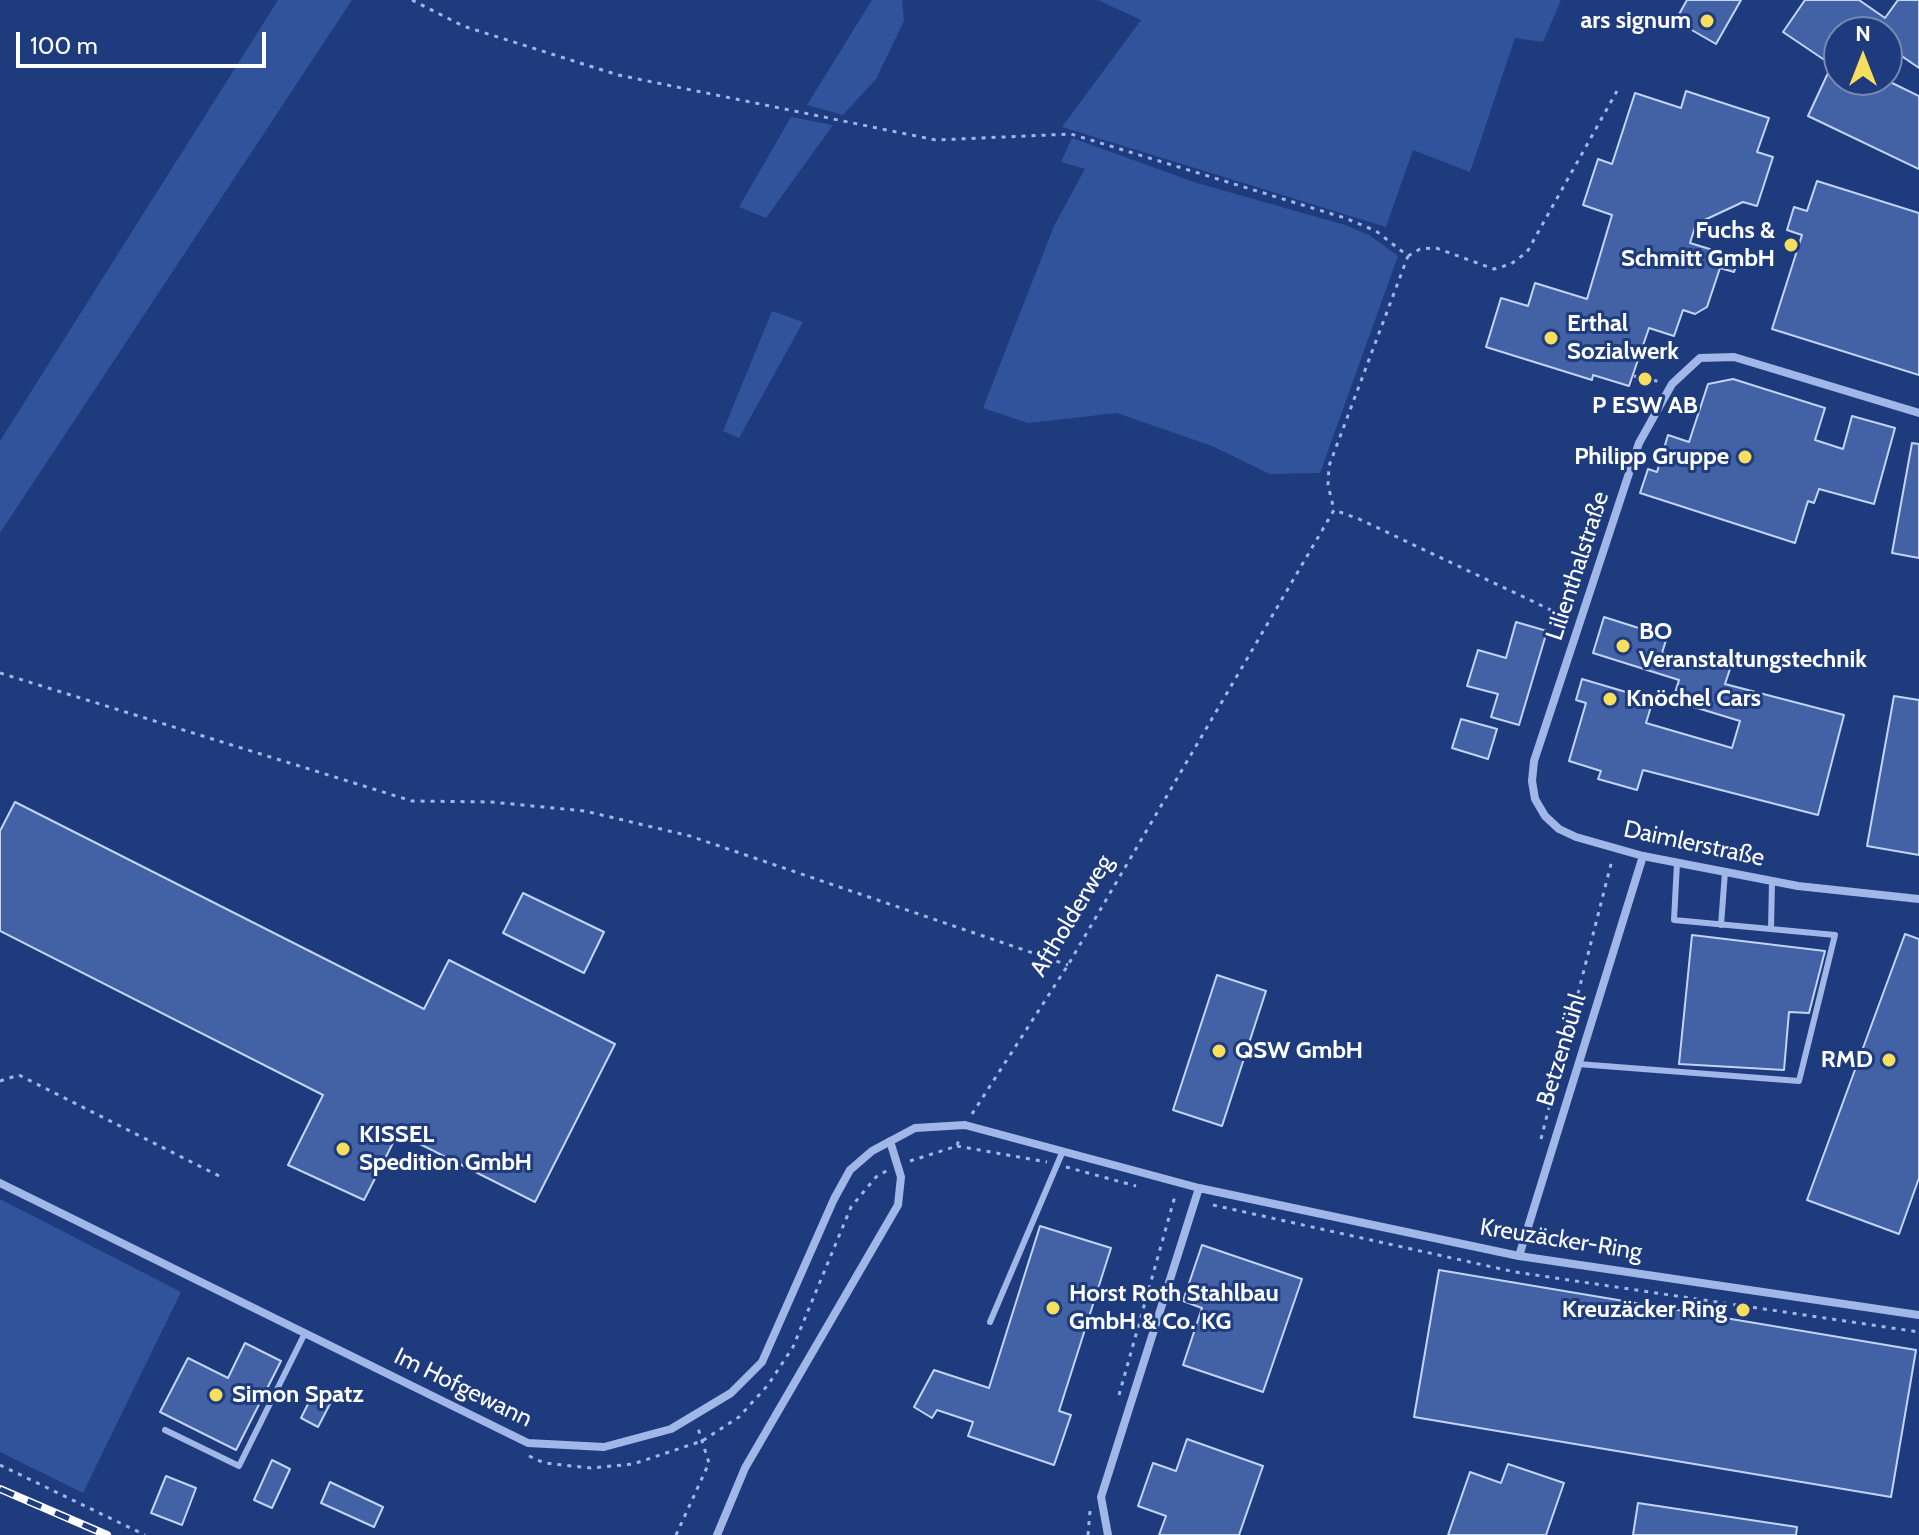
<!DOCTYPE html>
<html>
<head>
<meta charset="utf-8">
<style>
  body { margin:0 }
  #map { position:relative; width:1919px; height:1535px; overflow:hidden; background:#1e3b7d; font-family:Cabin,sans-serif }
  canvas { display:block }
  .north { position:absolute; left:1823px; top:16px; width:80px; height:80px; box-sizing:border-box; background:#1e3b7d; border:2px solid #7889b1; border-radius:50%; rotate:0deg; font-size:22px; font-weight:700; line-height:32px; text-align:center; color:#fff }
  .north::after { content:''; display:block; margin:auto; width:28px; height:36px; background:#f7de5f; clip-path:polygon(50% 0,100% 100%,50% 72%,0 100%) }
  .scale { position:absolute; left:16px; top:32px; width:250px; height:36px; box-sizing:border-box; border:4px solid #fff; border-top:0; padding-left:10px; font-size:24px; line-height:28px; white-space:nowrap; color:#fff; -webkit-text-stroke:6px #1e3b7d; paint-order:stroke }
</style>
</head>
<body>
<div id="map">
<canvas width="1919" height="1535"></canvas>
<div class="north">N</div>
<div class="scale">100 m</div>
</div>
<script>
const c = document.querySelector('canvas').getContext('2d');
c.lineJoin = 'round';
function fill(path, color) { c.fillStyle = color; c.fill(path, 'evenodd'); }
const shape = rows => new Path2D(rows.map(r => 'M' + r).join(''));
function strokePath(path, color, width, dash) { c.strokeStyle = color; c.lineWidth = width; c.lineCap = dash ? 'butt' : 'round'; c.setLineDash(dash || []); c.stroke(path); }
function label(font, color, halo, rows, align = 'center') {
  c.font = font + ' Cabin,sans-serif'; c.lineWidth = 6; c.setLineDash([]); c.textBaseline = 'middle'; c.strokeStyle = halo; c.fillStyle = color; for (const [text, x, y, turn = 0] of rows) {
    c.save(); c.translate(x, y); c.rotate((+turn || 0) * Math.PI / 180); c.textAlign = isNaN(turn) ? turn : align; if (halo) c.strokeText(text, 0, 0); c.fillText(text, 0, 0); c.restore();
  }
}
fill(shape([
  [278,0,352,0,0,533,0,441],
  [872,0,902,0,904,21,876,79,843,115,807,105],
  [1098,0,1561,0,1543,42,1515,38,1470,172,1413,150,1386,227,1062,127,1141,20],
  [791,117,833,125,766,218,739,207],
  [1072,138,1197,183,1345,225,1369,235,1398,256,1320,473,1270,474,1212,446,1117,413,1028,423,983,408,1054,226,1085,169,1061,162],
  [772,311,803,322,739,438,723,431],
  [0,1199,181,1292,83,1493,0,1452]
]), '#30539c');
const building = shape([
  [1687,0,1741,0,1716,44,1690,29,1692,25,1678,16,1687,0],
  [1805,0,1859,0,1885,18,1898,0,1919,0,1919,68,1887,46,1887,32,1839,32,1839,43,1826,61,1783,32,1805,0],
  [1828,73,1857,87,1861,80,1886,80,1919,96,1919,169,1808,116,1828,73],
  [1686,91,1769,118,1757,152,1773,157,1757,206,1743,202,1696,224,1690,243,1739,258,1734,272,1720,268,1707,307,1695,314,1683,310,1674,336,1649,328,1629,386,1593,375,1592,380,1486,347,1501,298,1528,306,1535,283,1587,299,1612,215,1583,205,1598,159,1612,164,1635,93,1681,108,1686,91],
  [1817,181,1919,213,1919,375,1772,329,1802,235,1787,230,1794,207,1807,211,1817,181],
  [1733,379,1825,408,1815,440,1843,449,1852,416,1895,428,1874,504,1819,489,1814,503,1808,501,1795,543,1640,493,1648,469,1657,472,1668,435,1689,442,1708,384,1733,379],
  [1912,443,1919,444,1919,558,1892,553,1912,443],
  [1604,617,1667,637,1662,653,1697,664,1699,656,1731,666,1725,684,1844,715,1818,815,1643,770,1637,790,1598,779,1601,771,1569,761,1586,703,1576,700,1582,679,1653,700,1646,723,1732,748,1740,721,1684,704,1686,696,1675,693,1679,680,1593,653,1604,617],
  [1516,622,1547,631,1519,725,1491,717,1498,694,1467,686,1478,650,1506,658,1516,622],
  [1894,696,1919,700,1919,855,1867,846,1894,696],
  [1461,719,1497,729,1488,759,1452,748,1461,719],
  [15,802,424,1009,449,960,615,1044,535,1202,398,1133,364,1200,288,1165,323,1095,0,931,0,831,15,802],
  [523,893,604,932,584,973,503,933,523,893],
  [1905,934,1919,939,1919,1178,1899,1234,1807,1200,1905,934],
  [1692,935,1825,951,1809,1013,1789,1012,1784,1070,1679,1064,1692,935],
  [1217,975,1266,991,1222,1126,1173,1110,1217,975],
  [1040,1226,1111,1248,1059,1411,1071,1415,1054,1465,968,1436,973,1422,937,1410,932,1418,914,1407,934,1370,989,1388,1040,1226],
  [1202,1245,1302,1279,1263,1392,1183,1365,1202,1308,1183,1301,1202,1245],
  [1439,1270,1916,1350,1891,1497,1414,1417,1439,1270],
  [245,1343,281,1361,236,1450,160,1412,188,1358,228,1378,245,1343],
  [314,1392,332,1400,318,1427,301,1418,314,1392],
  [1187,1439,1263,1466,1239,1535,1159,1535,1166,1516,1138,1506,1153,1463,1176,1471,1187,1439],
  [272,1460,290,1469,272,1508,254,1500,272,1460],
  [1508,1464,1564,1483,1546,1535,1448,1535,1470,1472,1501,1483,1508,1464],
  [166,1476,196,1488,182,1525,151,1513,166,1476],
  [330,1482,383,1507,374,1527,321,1503,330,1482],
  [1638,1503,1797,1527,1796,1535,1633,1535,1638,1503]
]);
fill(building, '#4262a5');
strokePath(building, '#c4d4f6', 2);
strokePath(shape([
  [412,0,463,26,618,75,936,140,1071,134,1345,218,1376,231,1408,256,1329,466,1328,485,1334,510],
  [1408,256,1420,249,1436,248,1494,269,1511,264,1527,252,1617,91],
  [1634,376,1661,382],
  [0,673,412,801,491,802,585,811,690,836,1068,965],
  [0,1081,19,1075,221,1177],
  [972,1114,1068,965,1334,510,1359,519,1570,619],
  [1541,1139,1612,860],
  [957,1146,1047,1162],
  [910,1161,957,1146,959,1139],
  [1066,1167,1136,1186],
  [1213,1205,1515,1272,1919,1332],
  [1119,1395,1175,1196],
  [529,1456,544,1463,591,1468,633,1464,702,1441,739,1417,768,1385,793,1347,851,1207,876,1177,888,1170],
  [0,1465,145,1535],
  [676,1535,709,1463,697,1425],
  [1088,1535,1090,1511]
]), '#a0b7e8', 3, [4, 6]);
strokePath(shape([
  [1721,925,1725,872],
  [1771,929,1772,881],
  [1578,1064,1799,1081,1835,935,1674,920,1677,863],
  [990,1322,1062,1153],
  [165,1430,239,1466,305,1333]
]), '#a0b7e8', 6);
strokePath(shape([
  [1919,413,1734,357,1700,358,1672,384,1639,443,1534,761,1532,781,1535,799,1545,816,1559,829,1576,837,1643,856,1798,886,1919,899],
  [0,1183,528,1443,604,1447,671,1429,731,1393,762,1362,834,1199,850,1170,872,1151,915,1128,965,1125,1199,1188,1519,1256,1919,1315],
  [1519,1256,1643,856],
  [717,1535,745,1468,898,1205,901,1177,890,1141],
  [1108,1535,1101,1497,1199,1188]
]), '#a0b7e8', 8);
const rail = shape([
  [0,1489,107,1535]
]);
strokePath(rail, '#fff', 8);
strokePath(rail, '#1e3b7d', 5, [15]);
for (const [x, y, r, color] of [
  [1707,21,8,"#f7de5f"],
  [1791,245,8,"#f7de5f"],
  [1551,338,8,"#f7de5f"],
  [1645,379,8,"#f7de5f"],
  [1745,457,8,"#f7de5f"],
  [1623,646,8,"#f7de5f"],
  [1610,699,8,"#f7de5f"],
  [1219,1051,8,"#f7de5f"],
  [1889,1060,8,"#f7de5f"],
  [343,1149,8,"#f7de5f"],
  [1053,1308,8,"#f7de5f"],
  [1743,1310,8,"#f7de5f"],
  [216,1395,8,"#f7de5f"]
]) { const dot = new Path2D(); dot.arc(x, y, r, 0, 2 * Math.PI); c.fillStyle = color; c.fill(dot); strokePath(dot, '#1e3b7d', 3); }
label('bold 24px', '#fff', '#1e3b7d', [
  ["ars signum",1691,21,"right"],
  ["Fuchs &",1775,231,"right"],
  ["Schmitt GmbH",1775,259,"right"],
  ["Erthal",1567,324],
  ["Sozialwerk",1567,352],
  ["P ESW AB",1645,406,"center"],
  ["Philipp Gruppe",1729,457,"right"],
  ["BO",1639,632],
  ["Veranstaltungstechnik",1639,660],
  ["Knöchel Cars",1626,699],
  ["QSW GmbH",1235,1051],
  ["RMD",1873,1060,"right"],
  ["KISSEL",359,1135],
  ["Spedition GmbH",359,1163],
  ["Horst Roth Stahlbau",1069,1294],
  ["GmbH & Co. KG",1069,1322],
  ["Kreuzäcker Ring",1727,1310,"right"],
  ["Simon Spatz",232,1395]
], 'left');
label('24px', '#fff', '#1e3b7d', [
  ["Lilienthalstraße",1578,566,-72],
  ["Daimlerstraße",1694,844,12],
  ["Aftholderweg",1072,916,-59],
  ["Betzenbühl",1562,1050,-73],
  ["Kreuzäcker-Ring",1561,1240,9],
  ["Im Hofgewann",463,1388,26]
]);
</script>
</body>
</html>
